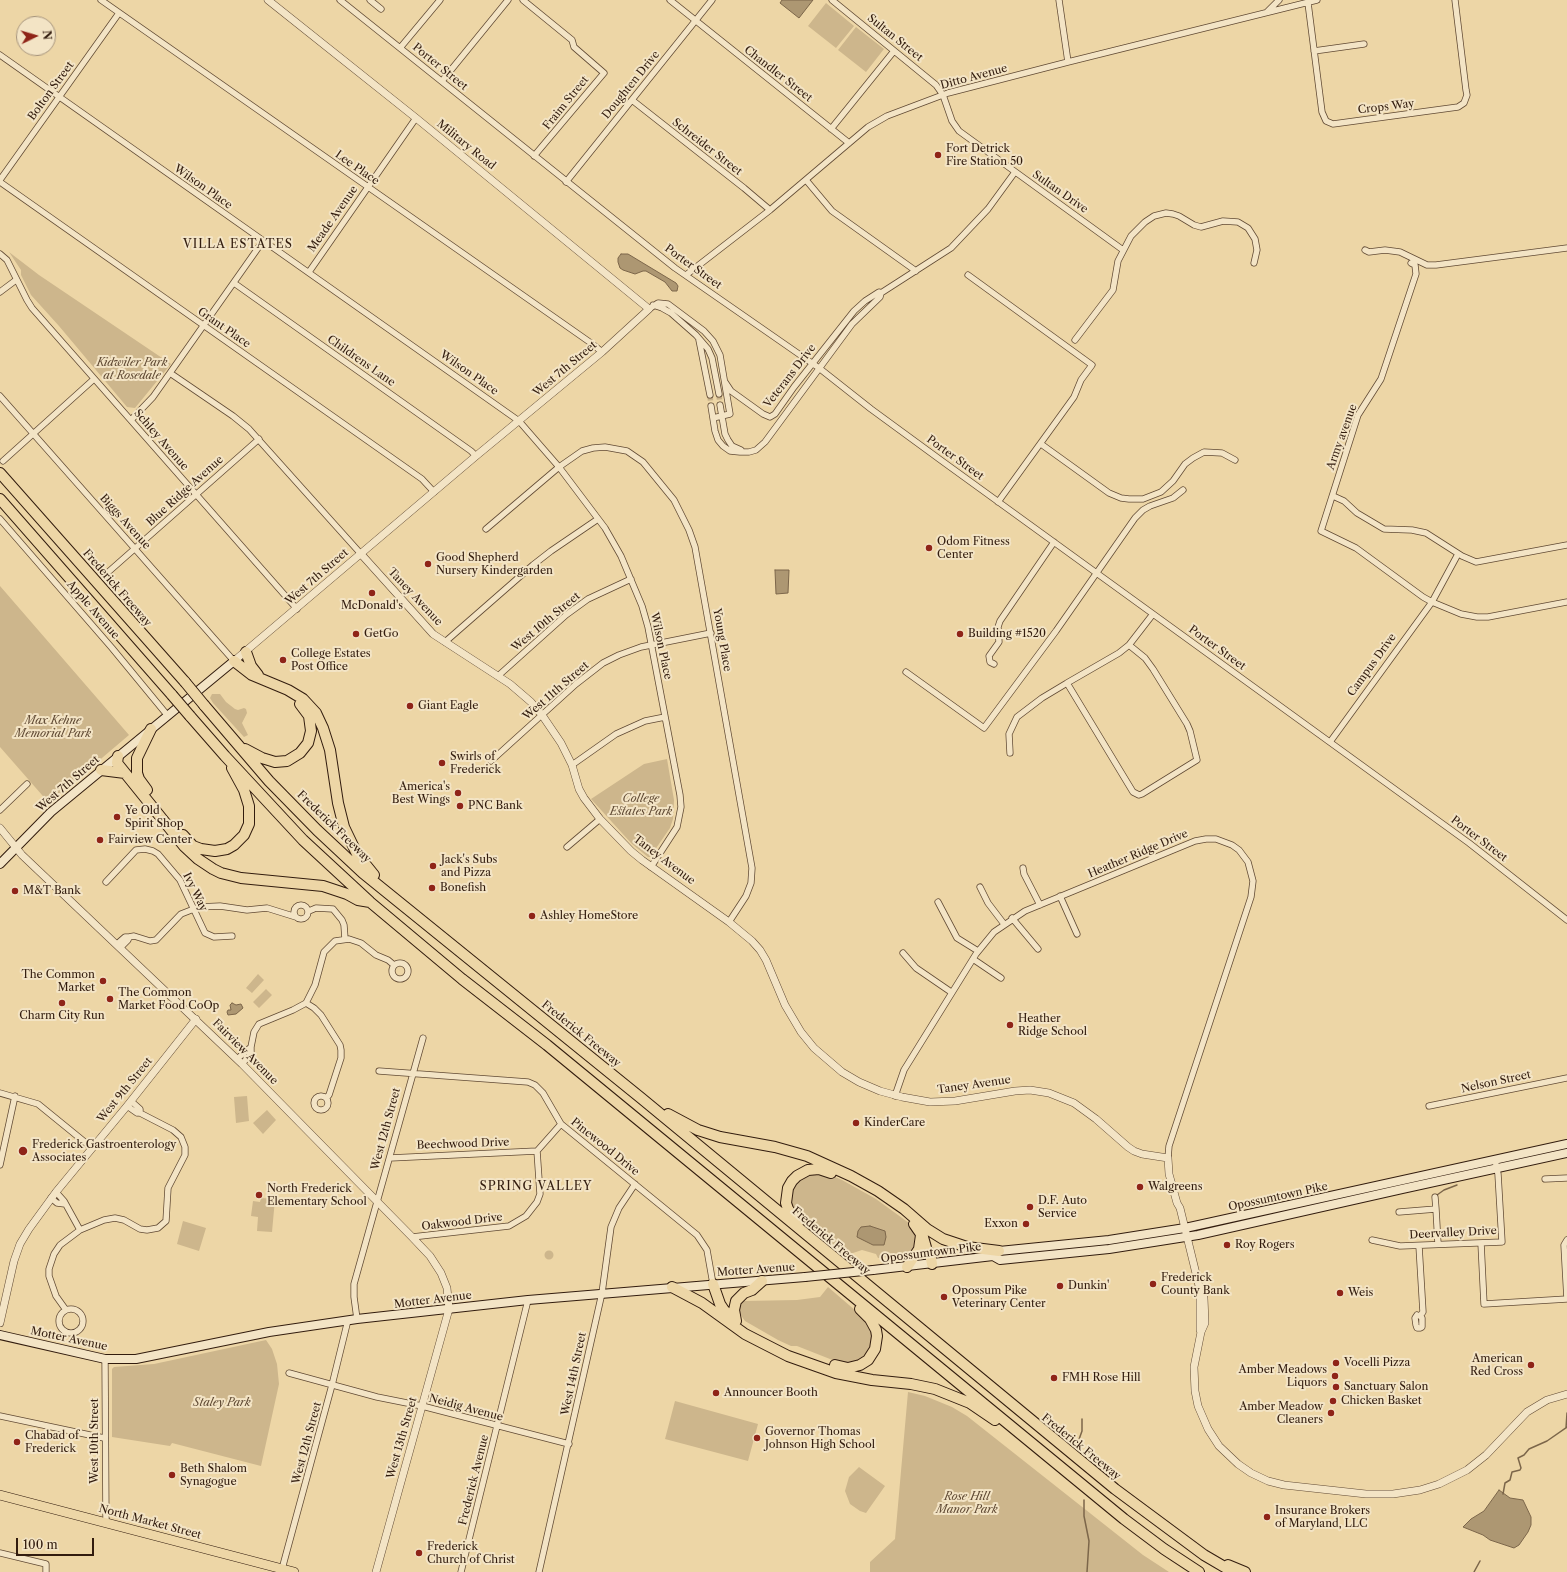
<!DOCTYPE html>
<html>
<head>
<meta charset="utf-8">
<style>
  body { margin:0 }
  #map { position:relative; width:1567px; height:1572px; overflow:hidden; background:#edd6a6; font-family:"Libre Caslon Text",serif }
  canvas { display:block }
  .north { position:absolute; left:16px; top:16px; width:40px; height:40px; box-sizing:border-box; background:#f3e4c5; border:1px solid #a6947c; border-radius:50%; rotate:85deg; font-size:11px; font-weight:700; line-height:16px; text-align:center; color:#321c0e }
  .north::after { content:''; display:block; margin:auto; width:14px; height:18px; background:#8f2418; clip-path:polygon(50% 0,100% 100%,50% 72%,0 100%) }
  .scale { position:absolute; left:16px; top:1538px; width:78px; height:18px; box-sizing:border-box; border:2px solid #321c0e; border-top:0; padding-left:5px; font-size:12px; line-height:14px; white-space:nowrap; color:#321c0e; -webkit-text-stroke:3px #f3e4c5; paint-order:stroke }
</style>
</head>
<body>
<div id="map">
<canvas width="1567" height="1572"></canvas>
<div class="north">N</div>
<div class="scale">100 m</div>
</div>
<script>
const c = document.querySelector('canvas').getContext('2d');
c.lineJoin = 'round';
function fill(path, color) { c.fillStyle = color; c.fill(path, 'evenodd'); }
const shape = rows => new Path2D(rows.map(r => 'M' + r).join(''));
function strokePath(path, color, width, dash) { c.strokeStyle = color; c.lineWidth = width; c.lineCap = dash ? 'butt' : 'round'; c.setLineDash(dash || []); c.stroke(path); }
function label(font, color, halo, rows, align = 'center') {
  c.font = font + ' "Libre Caslon Text",serif'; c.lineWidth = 4; c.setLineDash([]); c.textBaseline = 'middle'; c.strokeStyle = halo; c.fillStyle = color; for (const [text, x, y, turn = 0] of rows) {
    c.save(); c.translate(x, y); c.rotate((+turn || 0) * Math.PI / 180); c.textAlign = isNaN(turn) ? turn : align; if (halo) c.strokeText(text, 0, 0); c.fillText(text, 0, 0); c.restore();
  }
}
fill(shape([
  [826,3,854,26,836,48,808,26],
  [856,27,884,49,866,72,838,50],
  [9,252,39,275,171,364,135,408,127,407,59,326,31,295,21,275,21,270],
  [0,586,129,735,49,803,0,747],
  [212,694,220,694,226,702,235,709,238,710,244,708,246,709,247,713,242,723,248,735,244,737,213,703,210,698],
  [667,759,674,800,673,819,670,828,650,857,648,857,632,844,591,799,644,764],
  [258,974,264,980,252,993,246,988],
  [266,989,272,995,259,1008,253,1002],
  [247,1096,249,1121,236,1123,234,1097],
  [267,1110,276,1120,263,1134,253,1123],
  [824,1172,842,1180,876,1199,909,1223,917,1233,914,1251,906,1255,878,1258,876,1254,862,1250,850,1254,850,1259,811,1230,795,1215,790,1208,789,1190,802,1175],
  [885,1231,885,1243,873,1245,864,1240],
  [261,1198,275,1199,272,1232,257,1231,258,1217,251,1216,253,1201,260,1202],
  [183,1221,206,1228,199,1251,177,1244],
  '544.5 1255a4.5 4.5 0 1 1 9 0a4.5 4.5 0 1 1-9 0Z',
  [828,1287,870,1323,875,1340,868,1355,853,1365,835,1361,797,1346,791,1346,778,1340,745,1321,740,1314,739,1306,744,1301,797,1300,820,1297],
  [266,1340,272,1349,277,1364,279,1384,261,1466,172,1443,170,1446,112,1437,112,1369,114,1367,154,1364],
  [908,1392,925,1396,952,1407,967,1416,1143,1555,1169,1572,870,1572,870,1562,895,1539],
  [675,1401,758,1424,748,1461,665,1439],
  [859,1467,885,1486,866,1513,860,1511,850,1504,845,1491,849,1477]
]), '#cdb68c');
const water = shape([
  [782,0,813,0,799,18,780,3,782,0],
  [621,254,628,254,676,283,678,286,677,291,672,291,665,282,646,271,643,271,635,274,623,270,620,268,618,262,618,258,621,254],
  [775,570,789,570,788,593,776,594,775,570],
  [232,1003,236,1005,241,1004,243,1008,236,1014,228,1015,227,1012,228,1010,231,1010,230,1005,232,1003],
  [870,1226,885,1231,886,1237,884,1245,873,1245,857,1237,858,1231,861,1227,870,1226],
  [1499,1490,1510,1498,1523,1500,1531,1517,1531,1525,1528,1532,1519,1545,1514,1548,1490,1540,1483,1535,1463,1527,1471,1519,1484,1511,1499,1490]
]);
fill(water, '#ad9772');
strokePath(water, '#7c664a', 1);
strokePath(shape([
  [1437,1195,1444,1190,1457,1185],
  [1566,1428,1567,1413],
  [1079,1449,1077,1445,1082,1431,1082,1419],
  [1503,1494,1505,1483,1510,1480,1512,1472,1520,1470,1521,1468,1518,1458,1524,1455,1529,1449,1547,1441,1567,1427],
  [1084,1500,1084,1516,1089,1541,1087,1572],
  [1474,1572,1480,1561]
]), '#7c664a', 1.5);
strokePath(shape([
  [719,394,720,405],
  [710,395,711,406]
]), '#c8b188', 5.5, [5.5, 3]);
const minor = shape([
  [101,0,591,343,602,352],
  [340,0,675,268,819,368,871,409,942,461,1469,843,1567,920],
  [370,0,381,9],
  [523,0,572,40,574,47,604,73,534,156],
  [670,0,849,143],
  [832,0,936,85,943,95,952,121,959,131,1123,250],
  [1059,0,1068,62],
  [1308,3,1322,112,1326,121,1333,124,1458,107,1464,103,1467,95,1466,90,1455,0],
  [1267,12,1279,0],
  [400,48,440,0],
  [1314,51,1364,44],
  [0,55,519,421,559,467,605,528,621,556,642,606,648,627,680,795,681,807,677,827,651,867],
  [442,81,508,0],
  [632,100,744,188,770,210],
  [831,129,894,51],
  [0,180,119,13],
  [806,180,832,211,916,271],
  [0,182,422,479,434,492],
  [566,182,712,0],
  [1365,250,1369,252,1385,250,1400,252,1427,265,1436,265,1567,248],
  [0,254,7,260,27,300,32,308,297,609],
  [1411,263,1415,265,1416,274,1381,379,1358,415,1321,531,1356,548,1423,597,1432,602,1458,554],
  [309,272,416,118],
  [686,275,770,210,868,127,887,116,948,93,1068,62,1317,0],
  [968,275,1092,365,1081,380,1074,397,998,502],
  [234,283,471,451,476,456],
  [0,292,16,280],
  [653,305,662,308,671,313,696,335,708,349,712,358,719,394],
  [649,309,658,303,668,304,704,331,713,341,720,355,730,414,713,418],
  [699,340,710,395],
  [1075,340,1113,290,1118,261,1131,236,1145,222,1154,216,1166,213,1173,214,1179,216,1194,225,1201,227,1223,221,1238,222,1248,228,1255,239,1257,250,1254,263],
  [170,373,233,416,249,429,361,554],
  [725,382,731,391,763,414,770,417,775,414,794,387,854,311,865,301,879,292,881,293,951,248,988,209,1015,172],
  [0,396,234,661],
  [720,405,725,434,728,440,732,446,741,450],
  [711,406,715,431,718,440,723,446,730,451,740,452,749,452,756,450,765,442,852,324,880,297,881,293],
  [131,420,153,397,263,241],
  [1041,444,1109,493,1121,498,1129,499,1143,499,1161,492,1173,481,1185,464,1193,458,1204,452,1222,453,1235,460],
  [3,461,94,379],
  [1333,496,1344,501,1357,513,1384,529,1412,530,1426,533,1462,556,1476,562,1567,545],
  [0,519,112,648,168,716],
  [486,529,559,467,582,451,593,448,605,447,627,451,643,462,674,500,689,530,695,547,752,868,751,883,746,896,729,922],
  [106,574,259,439],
  [445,642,533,565,551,551,598,519],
  [1129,645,1119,653,1067,683,1133,792,1139,795,1142,794,1197,760,1190,731,1187,724,1153,669,1145,658,1129,645,1153,614],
  [994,664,990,662,989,656,999,642,998,627,1000,621,1054,542],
  [906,672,984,728,1056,631,1135,518,1143,510,1150,506,1173,498,1183,490],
  [498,676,566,615,588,599,631,579],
  [1330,742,1432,602,1461,614,1477,617,1488,617,1567,602],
  [1010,753,1009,734,1017,717,1042,698,1067,683],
  [491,761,576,684,603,663,619,655,641,647,711,633],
  [572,765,616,734,645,721,665,717],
  [0,810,27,784],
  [567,847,600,819],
  [1023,868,1024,874,1040,905],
  [106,882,136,850,145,849,153,851,158,854,180,880,205,933,214,937,232,936],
  [980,887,988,903,1004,924],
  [1060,896,1077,934],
  [938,902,957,938,978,951],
  '294 912a7 7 0 1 1 14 0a7 7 0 1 1-14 0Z',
  [309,911,316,908,333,909,342,920,344,925,345,939],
  [1012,918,1038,949],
  [129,937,134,936,150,941,156,940,181,914,199,907,220,906,247,910,267,908,296,917],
  [117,944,125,937,129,937,128,940,121,947],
  [903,953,916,968,951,992],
  [973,959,1001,978],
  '392 971a8 8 0 1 1 16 0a8 8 0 1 1-16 0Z',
  [306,1003,314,1008,321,1015,340,1045,341,1050,341,1058,329,1095,326,1098],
  [251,1047,254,1032,259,1024,293,1010,306,1003,315,985,324,952,335,941,349,939,361,943,376,955,388,960,394,965],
  [237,1059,251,1047,251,1052,249,1056,242,1064],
  [379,1071,528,1082,535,1085,543,1093,561,1124,697,1235,707,1250,713,1284],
  [0,1093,38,1104,92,1148],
  '314 1103a7 7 0 1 1 14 0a7 7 0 1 1-14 0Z',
  [895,1096,904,1070,976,954,994,932,1025,911,1195,841,1206,839,1216,839,1232,845,1239,850,1248,862,1253,881,1251,897,1169,1146,1168,1158],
  [127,1106,137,1113,140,1113,140,1109,131,1101],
  [1429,1106,1567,1078],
  [390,1158,537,1151],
  [0,1165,15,1096],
  [1545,1179,1567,1178],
  [56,1192,64,1201,80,1230],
  [1435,1197,1436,1209],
  [51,1198,57,1203,65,1204],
  [1399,1212,1436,1209,1438,1244],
  [412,1237,509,1226,526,1216,537,1202,540,1194,537,1151,561,1124],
  [1372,1240,1400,1246,1502,1242,1498,1174,1495,1160],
  [1481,1243,1484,1304,1567,1299,1564,1245,1567,1240],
  [1419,1246,1423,1312,1420,1316],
  '59 1321a12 12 0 1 1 24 0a12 12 0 1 1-24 0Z',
  [66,1310,56,1296,49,1276,49,1269,54,1254,60,1245,80,1230,104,1220,115,1218,124,1220,140,1229,147,1230,158,1228,166,1221,168,1188,185,1155,185,1147,181,1137,173,1130,140,1113],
  [1417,1315,1420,1316,1422,1318,1422,1327,1420,1328,1417,1328,1416,1325,1415,1318,1417,1315],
  [357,1319,354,1297,354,1284,423,1038],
  [105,1359,106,1523],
  [289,1373,377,1397,422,1406,569,1444],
  [0,1416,104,1438],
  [0,1553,46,1564,46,1572],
  [282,1569,332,1385,348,1320],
  [461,1572,528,1300],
  [539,1572,602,1293,611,1227,619,1208,635,1184]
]);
const tertiary = shape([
  [361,554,433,634,510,684,531,702,542,715,561,743,572,765,579,789,584,798,600,819,631,851,642,860,729,922,752,941,760,950,766,960,785,1005,801,1032,814,1048,842,1072,859,1082,880,1091,902,1097,930,1102,955,1101,1015,1091,1030,1090,1049,1093,1074,1103,1096,1119,1128,1147,1134,1151,1142,1154,1168,1158],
  [234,661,476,456,602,352,649,309,416,118,268,0],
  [0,828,22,855,242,1064,412,1237,430,1256,441,1273,447,1288,449,1309,376,1572],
  [1168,1158,1169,1174,1177,1203,1180,1208,1200,1290,1204,1298,1205,1323,1201,1332,1194,1367,1195,1391,1198,1406,1208,1429,1219,1446,1238,1464,1251,1473,1268,1481,1284,1485,1366,1494,1393,1494,1420,1490,1439,1484,1467,1470,1486,1455,1527,1412,1547,1400,1567,1394],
  [1200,1291,1200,1330],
  [0,1323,14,1261,20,1244,29,1229,56,1192,127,1106,196,1019]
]);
const secondary = shape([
  [0,864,51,812,234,661],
  [993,1256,1000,1260,1109,1249,1198,1235,1402,1189,1567,1153],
  [873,1270,993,1256,999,1251,1109,1240,1185,1228,1567,1144],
  [0,1335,105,1359,136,1359,269,1332,357,1319,528,1300,805,1277]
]);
const primary = shape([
  [0,1495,294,1572]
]);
const motorway = shape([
  [0,473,185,682],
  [0,499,172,695],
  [246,652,251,666,258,675],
  [234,661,252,675,288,690,303,699,316,713,323,728,330,750,338,803,344,827,357,854,374,875],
  [204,705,269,781,317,830,363,873,641,1098,1115,1489,1204,1555,1233,1572],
  [190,716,225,756,303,840,370,902,462,979,547,1045,1124,1519,1164,1549,1199,1572],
  [245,749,262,758,275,762,287,761,300,753,308,743,311,731,309,716,300,704],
  [118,756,117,763,184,846,198,859,213,869,221,873,241,878,323,886,347,894,358,900,370,902],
  [101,770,125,773],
  [147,790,139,779,137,773,137,758,151,729],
  [183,835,193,846,201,849,215,851,227,849,234,845,244,835,249,824,249,806,244,790,232,768],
  [668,1114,698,1130,720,1137,775,1147,807,1156,851,1176,878,1191,904,1209,927,1229,943,1239,967,1247,999,1251],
  [798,1223,788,1209,786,1203,788,1188,792,1181,797,1176,808,1170,819,1169,831,1173],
  [914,1224,923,1237,927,1251,930,1253,932,1264],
  [907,1267,919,1249,921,1235],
  [713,1284,720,1304,724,1310,734,1320],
  [672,1287,702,1303,745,1334,788,1356,836,1373,872,1380,911,1384,935,1389,970,1403,995,1420],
  [736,1321,734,1310,736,1301,744,1293,752,1290,762,1281],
  [835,1365,848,1368,860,1365,868,1360,875,1349,877,1336,876,1330,870,1319,860,1309],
  [1228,1565,1245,1572]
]);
strokePath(minor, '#614a34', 7);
strokePath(tertiary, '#614a34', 8);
strokePath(secondary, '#321c0e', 10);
strokePath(primary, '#321c0e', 10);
strokePath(motorway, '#321c0e', 12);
strokePath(minor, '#f3e4c5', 5.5);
strokePath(tertiary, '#f3e4c5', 7);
strokePath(secondary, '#f3e4c5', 8);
strokePath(primary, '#edd6a6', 9);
strokePath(motorway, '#edd6a6', 10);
const secondaryBridge = shape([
  [805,1277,873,1270]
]);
const motorwayBridge = shape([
  [185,682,204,705],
  [172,695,190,716]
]);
strokePath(secondaryBridge, '#321c0e', 10, []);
strokePath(motorwayBridge, '#321c0e', 12, []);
strokePath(secondaryBridge, '#f3e4c5', 8);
strokePath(motorwayBridge, '#edd6a6', 10);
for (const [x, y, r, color] of [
  [938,155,4,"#8f2418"],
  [929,548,4,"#8f2418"],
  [428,564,4,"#8f2418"],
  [372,593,4,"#8f2418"],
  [356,634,4,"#8f2418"],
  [960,634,4,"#8f2418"],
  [283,660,4,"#8f2418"],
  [410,706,4,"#8f2418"],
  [442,763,4,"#8f2418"],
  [458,793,4,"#8f2418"],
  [460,806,4,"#8f2418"],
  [117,817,4,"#8f2418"],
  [100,840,4,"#8f2418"],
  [433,866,4,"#8f2418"],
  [432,888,4,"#8f2418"],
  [15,891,4,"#8f2418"],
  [532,916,4,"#8f2418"],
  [103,981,4,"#8f2418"],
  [110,999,4,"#8f2418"],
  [62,1003,4,"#8f2418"],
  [1010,1025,4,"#8f2418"],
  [856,1123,4,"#8f2418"],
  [23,1151,5,"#8f2418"],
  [1140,1187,4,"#8f2418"],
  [259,1195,4,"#8f2418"],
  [1030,1207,4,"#8f2418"],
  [1026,1224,4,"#8f2418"],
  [1227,1245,4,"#8f2418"],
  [1153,1284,4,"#8f2418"],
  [1060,1286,4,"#8f2418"],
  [1340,1293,4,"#8f2418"],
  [944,1297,4,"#8f2418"],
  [1336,1363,4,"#8f2418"],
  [1531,1365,4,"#8f2418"],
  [1335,1376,4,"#8f2418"],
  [1054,1378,4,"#8f2418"],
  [1336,1387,4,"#8f2418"],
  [716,1393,4,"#8f2418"],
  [1333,1401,4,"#8f2418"],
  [1331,1413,4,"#8f2418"],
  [757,1438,4,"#8f2418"],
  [17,1442,4,"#8f2418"],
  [172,1475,4,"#8f2418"],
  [1267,1517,4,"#8f2418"],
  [419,1553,4,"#8f2418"]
]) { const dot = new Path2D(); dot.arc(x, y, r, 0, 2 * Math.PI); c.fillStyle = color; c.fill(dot); strokePath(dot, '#f3e4c5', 1.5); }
label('11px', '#321c0e', '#f3e4c5', [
  ["Sultan Street",895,38,39],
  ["Porter Street",440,67,39],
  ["Chandler Street",778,74,38],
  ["Ditto Avenue",974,77,-15],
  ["Doughten Drive",631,85,-51],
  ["Bolton Street",51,91,-54],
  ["Fraim Street",566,103,-51],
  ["Crops Way",1386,107,-7],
  ["Military Road",466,145,39],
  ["Schreider Street",707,147,38],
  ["Lee Place",357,168,35],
  ["Wilson Place",203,187,35],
  ["Sultan Drive",1060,192,35],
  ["Meade Avenue",333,219,-55],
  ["Porter Street",693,267,36],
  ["Grant Place",224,328,35],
  ["Childrens Lane",361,361,35],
  ["West 7th Street",565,369,-40],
  ["Wilson Place",469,373,35],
  ["Veterans Drive",790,376,-52],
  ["Army avenue",1342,437,-70],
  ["Schley Avenue",161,440,49],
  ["Porter Street",955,458,36],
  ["Blue Ridge Avenue",185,491,-42],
  ["Biggs Avenue",125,522,48],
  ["West 7th Street",317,577,-41],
  ["Frederick Freeway",117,588,49],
  ["Taney Avenue",415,597,47],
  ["Apple Avenue",93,610,49],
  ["West 10th Street",546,622,-40],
  ["Young Place",722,640,80],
  ["Wilson Place",661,646,78],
  ["Porter Street",1217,648,36],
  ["Campus Drive",1372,665,-54],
  ["West 11th Street",556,691,-41],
  ["West 7th Street",68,784,-41],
  ["Frederick Freeway",334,827,44],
  ["Porter Street",1479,839,37],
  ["Heather Ridge Drive",1138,854,-23],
  ["Taney Avenue",664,860,37],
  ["Ivy Way",195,892,64],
  ["Frederick Freeway",581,1034,39],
  ["Fairview Avenue",245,1052,45],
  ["Nelson Street",1496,1082,-12],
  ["Taney Avenue",974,1085,-8],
  ["West 9th Street",125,1090,-51],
  ["West 12th Street",386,1129,-75],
  ["Beechwood Drive",463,1144,-2],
  ["Pinewood Drive",605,1147,39],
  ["Opossumtown Pike",1278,1197,-12],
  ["Oakwood Drive",462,1222,-7],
  ["Deervalley Drive",1453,1233,-3],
  ["Frederick Freeway",831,1241,40],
  ["Opossumtown Pike",931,1253,-7],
  ["Motter Avenue",756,1270,-4],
  ["Motter Avenue",433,1300,-7],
  ["Motter Avenue",69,1339,12],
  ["West 14th Street",574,1374,-78],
  ["Neidig Avenue",466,1408,15],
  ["West 13th Street",402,1438,-74],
  ["West 10th Street",95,1441,-90],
  ["West 12th Street",307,1443,-75],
  ["Frederick Freeway",1081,1447,39],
  ["Frederick Avenue",474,1480,-76],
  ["North Market Street",150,1522,15]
]);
label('11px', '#321c0e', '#f3e4c5', [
  ["Fort Detrick",946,149],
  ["Fire Station 50",946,162],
  ["Odom Fitness",937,542],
  ["Center",937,555],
  ["Good Shepherd",436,558],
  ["Nursery Kindergarden",436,571],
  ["McDonald's",372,606,"center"],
  ["GetGo",364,634],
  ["Building #1520",968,634],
  ["College Estates",291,654],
  ["Post Office",291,667],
  ["Giant Eagle",418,706],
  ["Swirls of",450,757],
  ["Frederick",450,770],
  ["America's",450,787,"right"],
  ["Best Wings",450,800,"right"],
  ["PNC Bank",468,806],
  ["Ye Old",125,811],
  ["Spirit Shop",125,824],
  ["Fairview Center",108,840],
  ["Jack's Subs",441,860],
  ["and Pizza",441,873],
  ["Bonefish",440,888],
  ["M&T Bank",23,891],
  ["Ashley HomeStore",540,916],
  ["The Common",95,975,"right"],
  ["Market",95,988,"right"],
  ["The Common",118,993],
  ["Market Food CoOp",118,1006],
  ["Charm City Run",62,1016,"center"],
  ["Heather",1018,1019],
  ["Ridge School",1018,1032],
  ["KinderCare",864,1123],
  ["Frederick Gastroenterology",32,1145],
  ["Associates",32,1158],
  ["Walgreens",1148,1187],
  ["North Frederick",267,1189],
  ["Elementary School",267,1202],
  ["D.F. Auto",1038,1201],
  ["Service",1038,1214],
  ["Exxon",1018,1224,"right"],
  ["Roy Rogers",1235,1245],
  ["Frederick",1161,1278],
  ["County Bank",1161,1291],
  ["Dunkin'",1068,1286],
  ["Opossum Pike",952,1291],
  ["Veterinary Center",952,1304],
  ["Weis",1348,1293],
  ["American",1523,1359,"right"],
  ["Red Cross",1523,1372,"right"],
  ["Vocelli Pizza",1344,1363],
  ["Amber Meadows",1327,1370,"right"],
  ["Liquors",1327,1383,"right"],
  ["FMH Rose Hill",1062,1378],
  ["Sanctuary Salon",1344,1387],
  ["Announcer Booth",724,1393],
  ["Chicken Basket",1341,1401],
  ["Amber Meadow",1323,1407,"right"],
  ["Cleaners",1323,1420,"right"],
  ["Governor Thomas",765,1432],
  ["Johnson High School",765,1445],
  ["Chabad of",25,1436],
  ["Frederick",25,1449],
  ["Beth Shalom",180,1469],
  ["Synagogue",180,1482],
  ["Insurance Brokers",1275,1511],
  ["of Maryland, LLC",1275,1524],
  ["Frederick",427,1547],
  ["Church of Christ",427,1560]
], 'left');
label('italic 11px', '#604a34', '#f3e4c5', [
  ["Kidwiler Park",132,363],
  ["at Rosedale",132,376],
  ["Max Kehne",53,721],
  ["Memorial Park",53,734],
  ["College",641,799],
  ["Estates Park",641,812],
  ["Staley Park",222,1403],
  ["Rose Hill",967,1497],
  ["Manor Park",967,1510]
]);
c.letterSpacing = '1px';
label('12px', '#321c0e', '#f3e4c5', [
  ["VILLA ESTATES",238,245],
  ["SPRING VALLEY",536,1187]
]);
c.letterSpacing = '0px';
</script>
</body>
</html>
